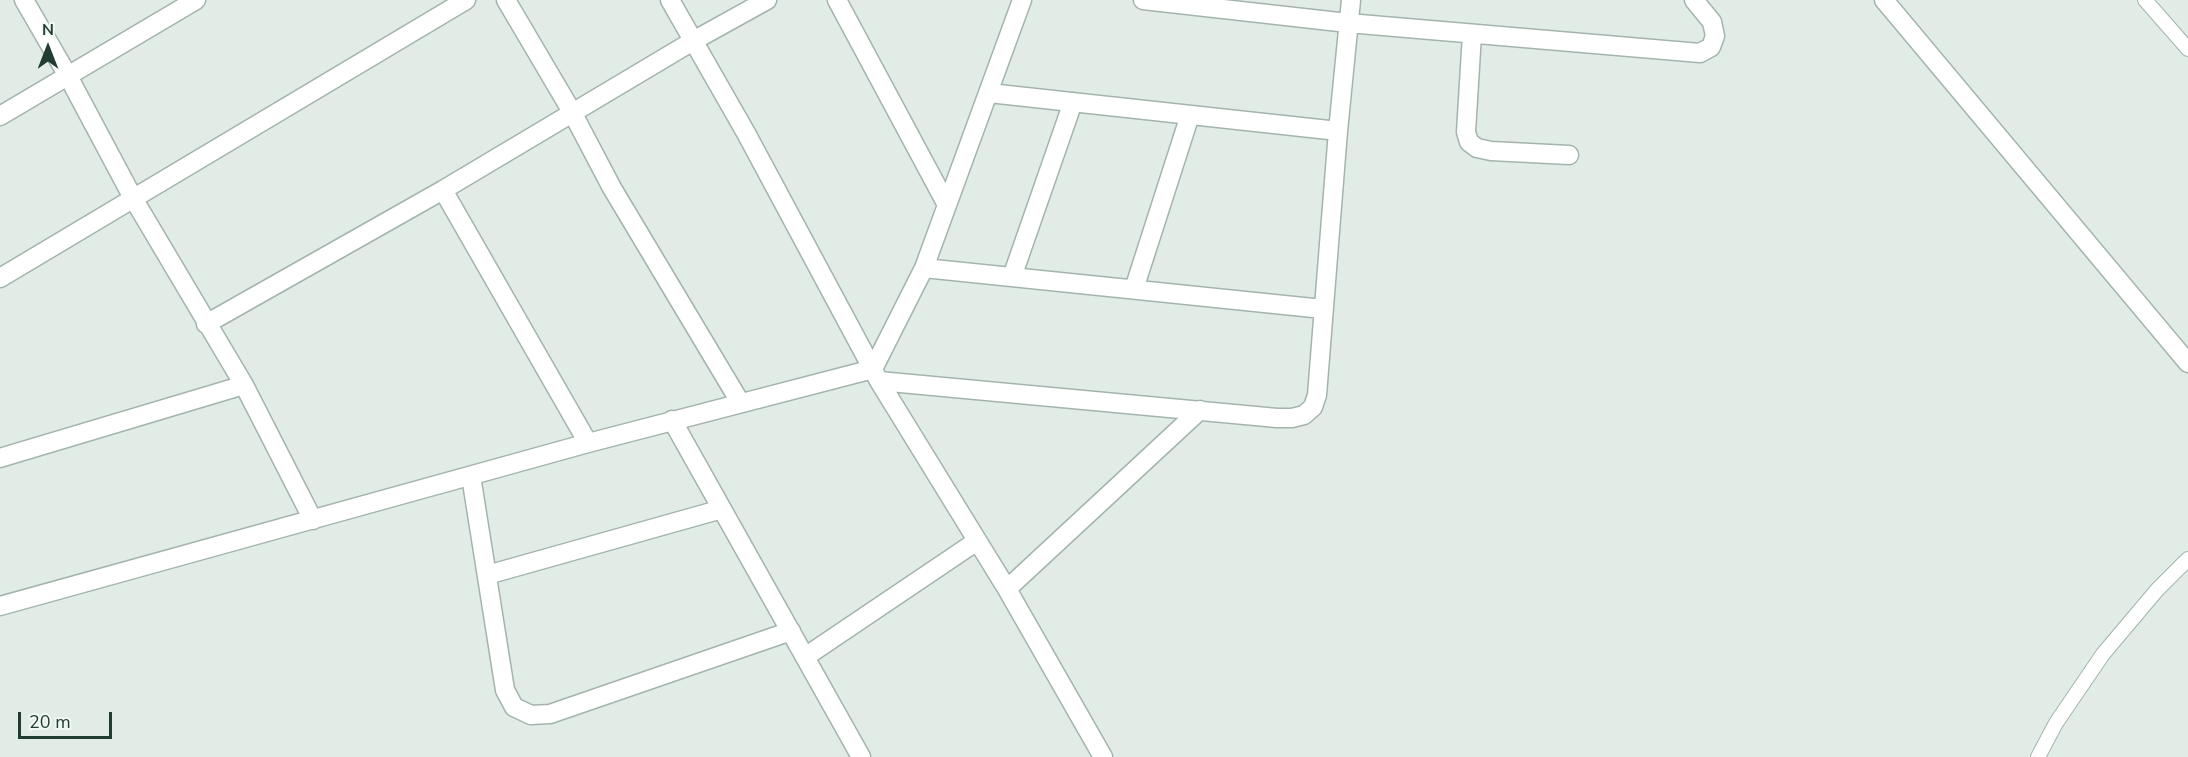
<!DOCTYPE html>
<html>
<head>
<meta charset="utf-8">
<style>
  body { margin:0 }
  #map { position:relative; width:2188px; height:757px; overflow:hidden; background:#e1ece6; font-family:"Nunito Sans",sans-serif }
  canvas { display:block }
  .north { position:absolute; left:18px; top:18px; width:60px; height:60px; -webkit-text-stroke:4px #f1f8f4; paint-order:stroke; rotate:0deg; font-size:16px; font-weight:700; line-height:24px; text-align:center; color:#213d33 }
  .north::after { content:''; display:block; margin:auto; width:21px; height:27px; background:#213d33; clip-path:polygon(50% 0,100% 100%,50% 72%,0 100%) }
  .scale { position:absolute; left:18px; top:712px; width:94px; height:27px; box-sizing:border-box; border:3px solid #213d33; border-top:0; padding-left:8px; font-size:18px; line-height:21px; white-space:nowrap; color:#213d33; -webkit-text-stroke:4px #f1f8f4; paint-order:stroke }
</style>
</head>
<body>
<div id="map">
<canvas width="2188" height="757"></canvas>
<div class="north">N</div>
<div class="scale">20 m</div>
</div>
<script>
const c = document.querySelector('canvas').getContext('2d');
c.lineJoin = 'round';
const shape = rows => new Path2D(rows.map(r => 'M' + r).join(''));
function strokePath(path, color, width, dash) { c.strokeStyle = color; c.lineWidth = width; c.lineCap = dash ? 'butt' : 'round'; c.setLineDash(dash || []); c.stroke(path); }
const service = shape([
  [2145,0,2188,49],
  [2038,757,2056,723,2103,654,2157,590,2188,559]
]);
const minor = shape([
  [24,0,68,76,133,198,244,385,313,520],
  [506,0,572,112,612,188,740,402],
  [670,0,746,133,879,381,1007,589,1103,757],
  [837,0,947,205],
  [1143,0,1348,23,1700,53,1711,47,1715,36,1712,22,1694,0],
  [1472,34,1466,132,1469,142,1477,148,1491,151,1569,155],
  [989,93,1338,131],
  [0,116,196,0],
  [443,190,588,443],
  [924,268,1323,309],
  [1012,277,1073,102],
  [0,278,466,0],
  [1134,289,1190,115],
  [206,324,443,190,693,41,767,0],
  [879,381,1277,418,1292,418,1304,415,1313,407,1317,395,1338,131,1351,0],
  [672,420,861,757],
  [0,458,244,385],
  [471,476,505,690,514,707,531,715,550,714,791,631],
  [487,575,722,509],
  [1007,589,1200,410],
  [0,606,588,443,873,369,924,268,1022,0],
  [805,657,977,541]
]);
const tertiary = shape([
  [1884,0,2188,363]
]);
strokePath(service, '#a4b4ad', 16);
strokePath(minor, '#a4b4ad', 21);
strokePath(tertiary, '#a4b4ad', 21);
strokePath(service, '#fff', 14);
strokePath(minor, '#fff', 18);
strokePath(tertiary, '#fff', 18);
</script>
</body>
</html>
